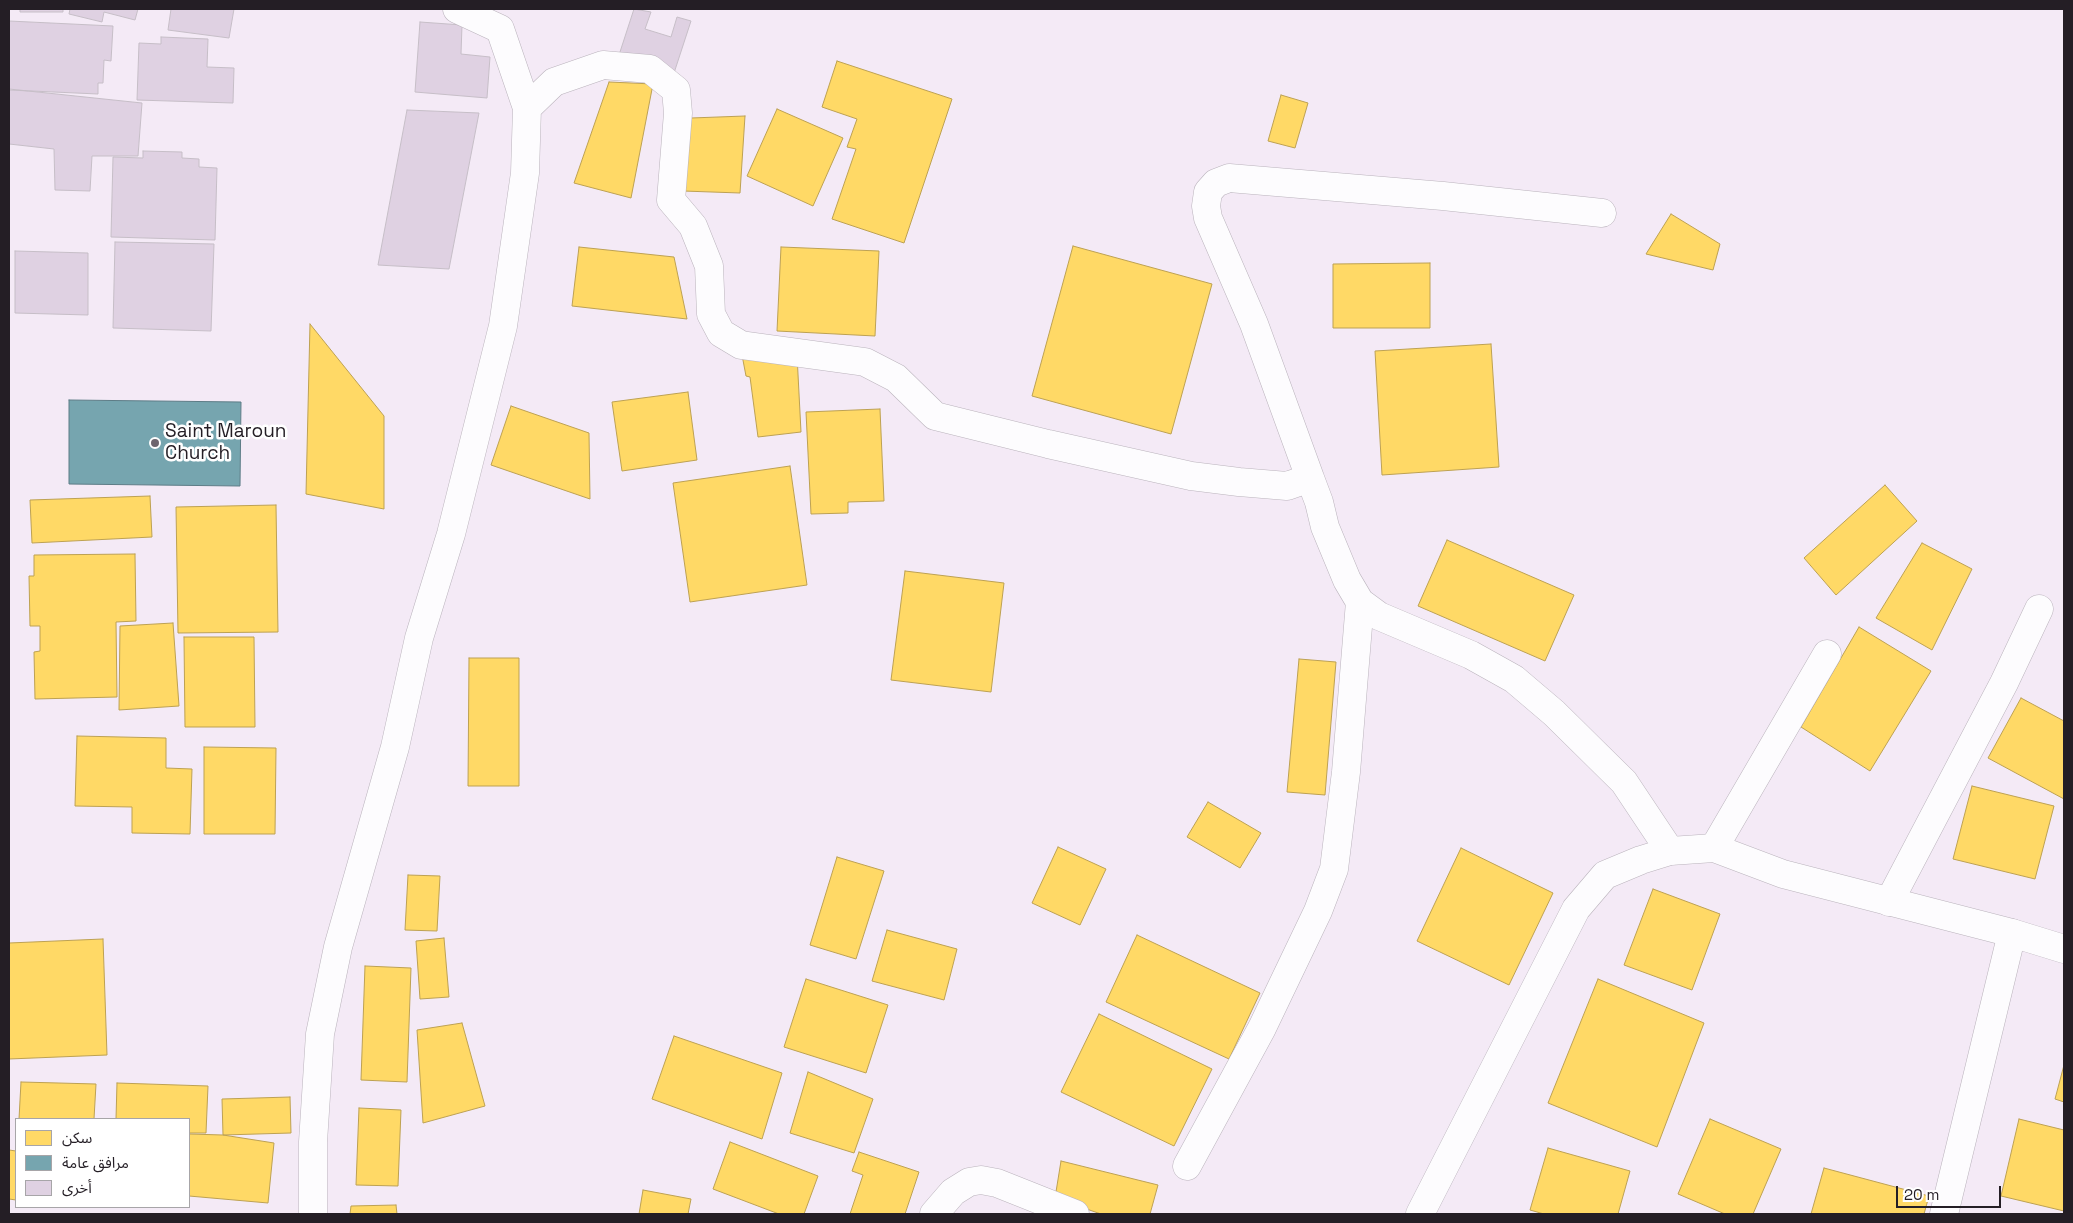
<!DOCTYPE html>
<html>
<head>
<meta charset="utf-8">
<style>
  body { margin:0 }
  #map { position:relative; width:2073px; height:1223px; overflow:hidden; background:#f4eaf6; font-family:"Space Grotesk","Noto Sans Arabic",sans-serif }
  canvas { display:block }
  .frame { position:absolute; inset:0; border:10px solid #241e25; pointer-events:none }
  .legend { position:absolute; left:15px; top:1118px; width:175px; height:90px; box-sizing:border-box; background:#fff; border:1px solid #a7a5a8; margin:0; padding:6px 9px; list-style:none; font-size:15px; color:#241e25 }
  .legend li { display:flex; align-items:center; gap:10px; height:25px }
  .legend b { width:25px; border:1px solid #a7a5a8 }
  .scale { position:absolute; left:1896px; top:1186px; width:105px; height:22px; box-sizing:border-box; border:2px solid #241e25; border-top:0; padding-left:6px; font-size:15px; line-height:18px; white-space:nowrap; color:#241e25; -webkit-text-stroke:4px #fff; paint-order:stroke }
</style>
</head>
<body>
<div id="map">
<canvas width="2073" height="1223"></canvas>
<div class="frame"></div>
<ul class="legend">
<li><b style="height:14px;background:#ffd966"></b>سكن</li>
<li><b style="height:14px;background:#76a5af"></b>مرافق عامة</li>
<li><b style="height:14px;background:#dfd1e2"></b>أخرى</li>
</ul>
<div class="scale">20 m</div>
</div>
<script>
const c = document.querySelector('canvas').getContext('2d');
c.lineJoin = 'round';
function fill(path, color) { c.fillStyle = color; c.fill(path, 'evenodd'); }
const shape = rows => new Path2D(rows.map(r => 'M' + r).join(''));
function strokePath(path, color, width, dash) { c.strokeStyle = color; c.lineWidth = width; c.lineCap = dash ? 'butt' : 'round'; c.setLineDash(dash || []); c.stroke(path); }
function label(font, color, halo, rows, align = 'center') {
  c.font = font + ' "Space Grotesk",sans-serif'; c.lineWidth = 5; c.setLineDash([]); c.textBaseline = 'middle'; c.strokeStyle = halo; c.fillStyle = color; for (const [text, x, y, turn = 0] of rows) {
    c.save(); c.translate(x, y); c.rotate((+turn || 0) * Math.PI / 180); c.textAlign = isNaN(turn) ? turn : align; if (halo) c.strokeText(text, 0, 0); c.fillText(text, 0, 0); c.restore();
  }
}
const homes = shape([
  [837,61,952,99,904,243,832,219,856,149,847,147,857,119,822,107,837,61],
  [609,82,653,84,631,198,574,183,609,82],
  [1281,95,1308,103,1295,148,1268,141,1281,95],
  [777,109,843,138,813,206,747,176,777,109],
  [745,116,740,193,683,191,691,118,745,116],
  [1671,214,1720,244,1713,270,1646,254,1671,214],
  [1073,246,1212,284,1171,434,1032,396,1073,246],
  [579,247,674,257,687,319,572,306,579,247],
  [781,247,879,251,875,336,777,331,781,247],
  [1430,263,1430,328,1333,328,1333,264,1430,263],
  [310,324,384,416,384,509,306,494,310,324],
  [1491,344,1499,467,1382,475,1375,351,1491,344],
  [742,355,797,355,801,432,758,437,750,377,746,376,742,355],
  [688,392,697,460,622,471,612,402,688,392],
  [511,406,589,433,590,499,491,465,511,406],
  [880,409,884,501,848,502,848,513,811,514,806,412,880,409],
  [790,466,807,585,690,602,673,483,790,466],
  [1885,485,1917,521,1836,595,1804,558,1885,485],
  [150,496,152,537,32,543,30,500,150,496],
  [276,505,278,632,178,633,176,507,276,505],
  [1447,540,1574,595,1545,661,1418,606,1447,540],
  [1922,543,1972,569,1932,650,1876,618,1922,543],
  [135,554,136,621,116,622,117,697,35,699,34,652,40,651,40,626,30,626,29,576,34,576,34,555,135,554],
  [905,571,1004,583,991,692,891,680,905,571],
  [173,623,179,706,119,710,120,626,173,623],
  [1859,627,1931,671,1870,771,1801,727,1859,627],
  [184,637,254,637,255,727,185,727,184,637],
  [469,658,519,658,519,786,468,786,469,658],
  [1299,659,1336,662,1325,795,1287,792,1299,659],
  [2021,698,2064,721,2064,799,1988,758,2021,698],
  [77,736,166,738,166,768,192,769,190,834,132,833,132,807,75,806,77,736],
  [204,747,276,748,275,834,204,834,204,747],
  [1972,786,2054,806,2035,879,1953,859,1972,786],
  [1208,802,1261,833,1240,868,1187,837,1208,802],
  [1058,847,1106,869,1080,925,1032,903,1058,847],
  [1461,848,1553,893,1509,985,1417,941,1461,848],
  [837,857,884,871,856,959,810,945,837,857],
  [408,875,440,876,437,931,405,930,408,875],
  [1653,889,1720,914,1692,990,1624,965,1653,889],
  [887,930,957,949,944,1000,872,981,887,930],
  [1137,935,1260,993,1229,1059,1106,1002,1137,935],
  [444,938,449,997,420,999,416,941,444,938],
  [103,939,107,1055,9,1059,9,943,103,939],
  [365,966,411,968,407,1082,361,1080,365,966],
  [806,979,888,1005,866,1073,784,1047,806,979],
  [1598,979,1704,1023,1657,1147,1548,1103,1598,979],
  [1099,1014,1212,1069,1174,1146,1061,1092,1099,1014],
  [462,1023,485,1106,423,1123,417,1030,462,1023],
  [674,1036,782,1073,762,1139,652,1099,674,1036],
  [2064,1065,2064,1102,2055,1099,2064,1065],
  [808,1072,873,1099,854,1153,790,1133,808,1072],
  [21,1082,96,1084,94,1119,19,1119,21,1082],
  [117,1083,208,1086,206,1133,189,1133,189,1119,116,1119,117,1083],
  [290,1097,291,1133,223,1135,222,1099,290,1097],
  [359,1108,401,1110,398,1186,356,1185,359,1108],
  [1710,1119,1781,1149,1753,1214,1725,1214,1678,1194,1710,1119],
  [2019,1119,2064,1130,2064,1211,2001,1196,2019,1119],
  [189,1134,223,1135,274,1143,268,1203,189,1196,189,1134],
  [730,1142,818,1176,804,1214,779,1214,713,1189,730,1142],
  [1548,1148,1630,1171,1618,1214,1544,1214,1530,1210,1548,1148],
  [9,1150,16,1151,16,1200,9,1199,9,1150],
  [859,1152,919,1172,905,1214,850,1214,863,1175,852,1171,859,1152],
  [1061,1161,1158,1185,1150,1214,1101,1214,1055,1198,1061,1161],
  [1824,1168,1929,1196,1924,1214,1811,1214,1824,1168],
  [643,1190,691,1199,688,1214,639,1214,643,1190],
  [396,1205,397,1214,350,1214,351,1206,396,1205]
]);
fill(homes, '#ffd966');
strokePath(homes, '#bda152', 1);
const public = shape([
  [69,400,241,402,240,486,69,484,69,400]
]);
fill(public, '#76a5af');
strokePath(public, '#5d7c86', 1);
const building = shape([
  [20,9,63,9,63,12,20,12,20,9],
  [70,9,138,9,135,20,104,12,102,22,69,14,70,9],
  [171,9,234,9,229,38,168,30,171,9],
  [634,9,651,12,645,29,671,37,677,17,691,21,674,73,619,55,634,9],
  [9,21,113,26,111,61,104,60,103,83,98,83,98,94,9,90,9,21],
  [420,22,462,25,461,54,490,57,487,98,415,92,420,22],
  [161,37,208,39,207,67,234,68,233,103,137,100,139,43,161,44,161,37],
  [9,89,142,103,138,156,92,156,90,191,55,190,54,149,9,144,9,89],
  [407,110,479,113,449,269,378,265,407,110],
  [143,151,182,152,182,158,199,159,199,167,217,168,215,240,111,237,113,157,143,158,143,151],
  [115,242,214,244,211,331,113,328,115,242],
  [15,251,88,253,88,315,15,313,15,251]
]);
fill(building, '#dfd1e2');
strokePath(building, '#c6bec7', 1);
const street = shape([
  [527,108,554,82,603,65,650,69,676,90,678,113,671,200,693,226,709,266,711,314,721,333,741,345,865,362,896,378,935,416,1048,444,1191,476,1239,482,1287,486,1310,478,1319,502,1325,527,1347,580,1360,602,1379,616,1471,655,1514,679,1554,713,1624,782,1670,851],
  [1310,478,1254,324,1208,218,1206,206,1208,192,1216,183,1229,178,1443,196,1602,213],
  [1714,848,1827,654],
  [1889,902,2004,683,2039,609],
  [1187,1166,1262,1028,1318,911,1334,869,1346,772,1360,602],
  [313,1214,313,1142,320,1034,338,947,395,747,419,638,451,534,503,326,525,173,527,108,500,29,457,9],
  [934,1214,953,1192,969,1182,981,1180,997,1183,1075,1214],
  [1944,1214,2012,933]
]);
const secondary = shape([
  [1420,1214,1576,909,1605,875,1641,860,1670,851,1714,848,1783,874,2012,933,2064,949]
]);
strokePath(street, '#bab3bc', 29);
strokePath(secondary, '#bab3bc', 29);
strokePath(street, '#fdfcfe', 28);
strokePath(secondary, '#fdfcfe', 28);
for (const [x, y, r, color] of [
  [155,443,5,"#6d656e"]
]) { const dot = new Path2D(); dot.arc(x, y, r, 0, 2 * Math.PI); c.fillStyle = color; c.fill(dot); strokePath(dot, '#fff', 2); }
label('19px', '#241e25', '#fff', [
  ["Saint Maroun",165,432],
  ["Church",165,454]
], 'left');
</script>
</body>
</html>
